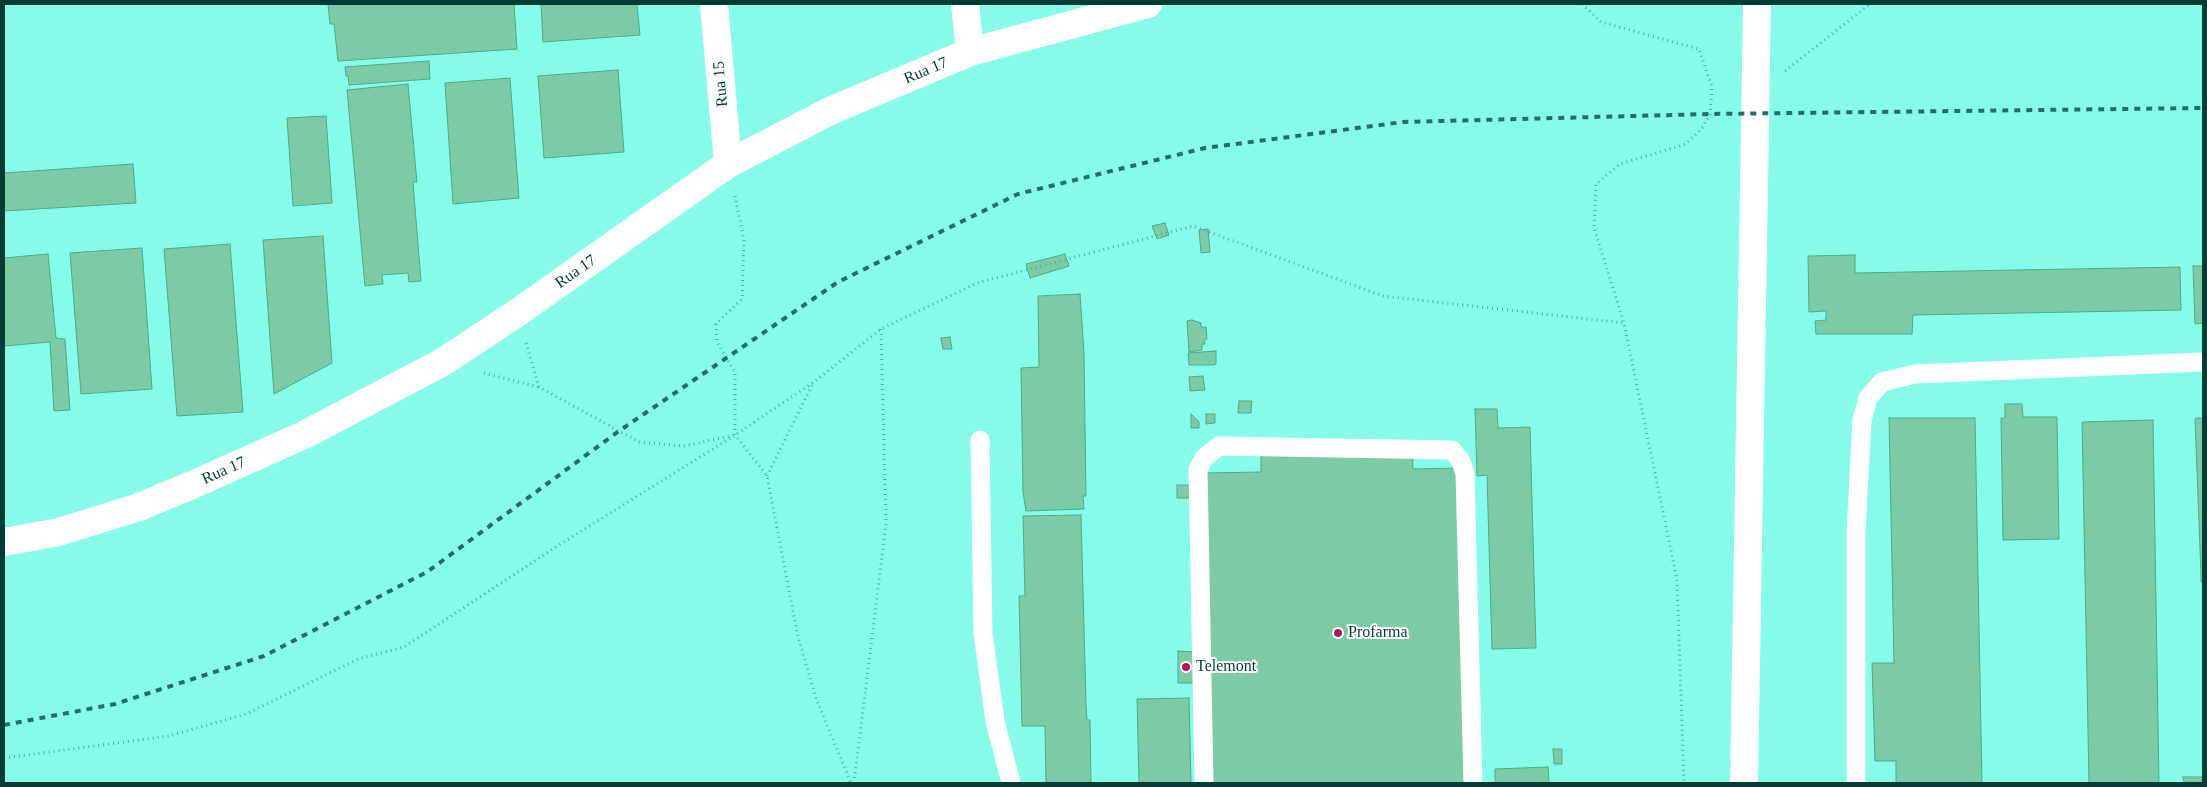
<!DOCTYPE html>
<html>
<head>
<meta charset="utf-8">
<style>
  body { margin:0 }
  #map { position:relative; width:2207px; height:787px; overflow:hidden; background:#87fbea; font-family:"Times New Roman",serif }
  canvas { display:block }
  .frame { position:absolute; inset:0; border:5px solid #033b35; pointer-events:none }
</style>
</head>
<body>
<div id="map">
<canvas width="2207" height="787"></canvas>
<div class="frame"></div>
</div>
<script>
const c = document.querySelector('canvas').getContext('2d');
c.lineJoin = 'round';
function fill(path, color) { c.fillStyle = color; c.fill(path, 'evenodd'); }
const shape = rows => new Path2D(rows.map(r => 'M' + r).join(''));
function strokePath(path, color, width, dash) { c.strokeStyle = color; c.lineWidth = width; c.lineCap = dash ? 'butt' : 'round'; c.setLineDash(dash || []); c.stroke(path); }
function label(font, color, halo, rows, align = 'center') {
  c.font = font + ' "Times New Roman",serif'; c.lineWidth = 4; c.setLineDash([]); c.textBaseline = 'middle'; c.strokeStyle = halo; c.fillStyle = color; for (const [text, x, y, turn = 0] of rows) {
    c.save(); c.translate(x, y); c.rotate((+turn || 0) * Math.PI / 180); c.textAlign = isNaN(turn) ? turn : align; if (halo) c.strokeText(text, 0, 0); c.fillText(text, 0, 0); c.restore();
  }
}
const building = shape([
  [328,4,514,4,517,49,338,61,334,24,330,24,328,4],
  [541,4,637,4,640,35,543,42,541,4],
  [429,61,430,79,349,85,348,76,346,76,345,67,429,61],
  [618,70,624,152,544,158,538,76,618,70],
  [510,78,519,198,453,204,445,83,510,78],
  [408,84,417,182,413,182,421,281,409,282,408,273,382,275,383,284,365,286,347,90,408,84],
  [326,116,332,203,293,206,287,118,326,116],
  [133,164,136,203,4,211,4,173,133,164],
  [1165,223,1169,235,1157,239,1152,226,1165,223],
  [1208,229,1210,252,1201,253,1199,230,1208,229],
  [323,236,332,363,274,394,263,240,323,236],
  [230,244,243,412,177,416,164,249,230,244],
  [142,248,152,389,81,394,70,253,142,248],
  [48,254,56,338,65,339,70,410,54,411,50,342,4,346,4,258,48,254],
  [1065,254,1069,266,1030,278,1026,264,1065,254],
  [1855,255,1855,273,2180,267,2181,310,1913,315,1912,334,1816,334,1815,321,1826,320,1826,311,1809,312,1808,256,1855,255],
  [2193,266,2203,266,2203,323,2195,324,2193,266],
  [1080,294,1084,353,1086,496,1083,496,1084,509,1026,511,1023,492,1021,368,1039,367,1038,296,1080,294],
  [1192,320,1201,323,1201,327,1206,327,1207,339,1204,340,1205,344,1202,344,1202,350,1189,352,1187,321,1192,320],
  [950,337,952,349,943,349,941,338,950,337],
  [1216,351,1216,364,1213,365,1189,365,1188,353,1216,351],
  [1203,376,1205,390,1190,391,1189,377,1203,376],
  [1239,401,1252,401,1251,413,1238,413,1239,401],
  [2005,404,2022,404,2023,417,2057,417,2059,539,2003,540,2001,418,2005,418,2005,404],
  [1475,409,1497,409,1498,428,1530,427,1536,648,1492,649,1487,475,1477,476,1475,409],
  [1191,414,1199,422,1199,428,1191,428,1191,414],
  [1206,414,1215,414,1215,423,1206,424,1206,414],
  [1889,418,1975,418,1982,783,1896,783,1896,761,1875,761,1872,663,1894,663,1889,418],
  [2197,418,2203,418,2203,582,2201,582,2201,574,2195,419,2197,418],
  [2153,420,2159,783,2089,783,2082,422,2153,420],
  [1412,441,1413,469,1464,468,1470,783,1212,783,1205,473,1261,472,1261,456,1412,441],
  [1177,485,1193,485,1193,498,1177,498,1177,485],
  [1081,515,1086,703,1087,720,1090,720,1091,783,1046,783,1045,726,1022,726,1019,596,1025,596,1023,516,1081,515],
  [1178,651,1195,652,1194,683,1178,683,1178,651],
  [1189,698,1191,783,1139,783,1137,699,1189,698],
  [1553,749,1562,749,1562,764,1554,764,1553,749],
  [1548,767,1549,783,1495,783,1495,769,1548,767],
  [2183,777,2203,777,2203,783,2184,783,2183,777]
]);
fill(building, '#7dcaa7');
strokePath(building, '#4cab83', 1);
strokePath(shape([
  [1582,4,1601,22,1699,49,1712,87,1710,114,1703,127,1686,144,1620,164,1596,184,1594,228,1624,323,1677,580,1684,783],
  [1785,71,1870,4],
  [735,196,744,240,742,299,716,324,717,342,735,372,735,435,767,476,798,637,817,701,851,783],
  [526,343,539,387,639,442,684,446,735,435,814,382,881,329,977,283,1193,226,1383,296,1624,323],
  [484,373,538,387],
  [767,476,813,383],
  [4,758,169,736,246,714,358,659,404,647,559,545,732,437],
  [854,783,886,524,881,329]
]), '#51aca0', 3, [1, 4]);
strokePath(shape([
  [980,440,983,633,995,721,1011,783],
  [1204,783,1198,469,1204,458,1219,446,1452,450,1461,461,1465,474,1473,783],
  [1856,783,1856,533,1862,420,1868,398,1882,382,1915,374,2203,362]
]), '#fff', 19);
strokePath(shape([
  [1744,783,1757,4]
]), '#fff', 28);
strokePath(shape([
  [714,4,728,164],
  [965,4,970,52],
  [4,542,59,532,139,507,192,485,304,435,443,362,517,313,728,164,830,111,970,52,1148,4]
]), '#fff', 28);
strokePath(shape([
  [4,725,115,704,264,656,427,572,619,431,838,282,1018,194,1205,148,1403,122,1710,114,2203,108]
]), '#266e65', 4, [6, 6]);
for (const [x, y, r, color] of [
  [1338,633,5,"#ab1b55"],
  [1186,667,5,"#ab1b55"]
]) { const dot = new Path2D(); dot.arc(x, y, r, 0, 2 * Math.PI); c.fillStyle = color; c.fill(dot); strokePath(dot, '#fff', 2); }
label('16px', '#033b35', '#fff', [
  ["Rua 17",926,71,-23],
  ["Rua 15",721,84,-95],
  ["Rua 17",576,272,-35],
  ["Rua 17",224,471,-24]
]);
label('16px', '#033b35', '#fff', [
  ["Profarma",1348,633],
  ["Telemont",1196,667]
], 'left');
</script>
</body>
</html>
